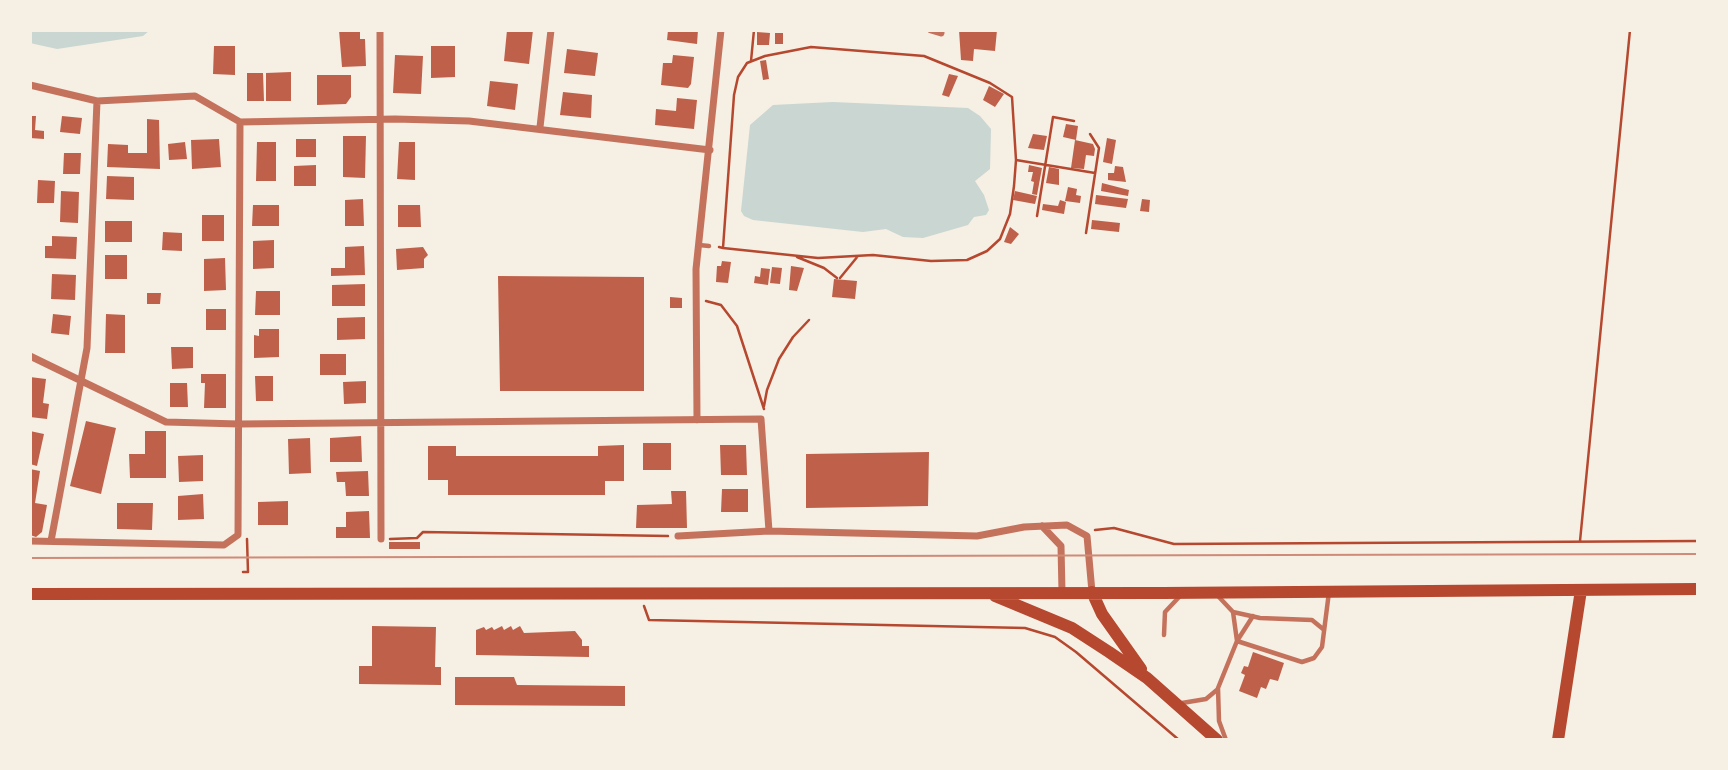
<!DOCTYPE html>
<html>
<head>
<meta charset="utf-8">
<style>
  body { margin:0 }
  #map { position:relative; width:1728px; height:770px; overflow:hidden; background:#f6efe4; font-family:Raleway,sans-serif }
  canvas { display:block }
  .frame { position:absolute; inset:0; border:32px solid #f6efe4; pointer-events:none }
</style>
</head>
<body>
<div id="map">
<canvas width="1728" height="770"></canvas>
<div class="frame"></div>
</div>
<script>
const c = document.querySelector('canvas').getContext('2d');
c.lineJoin = 'round';
function fill(path, color) { c.fillStyle = color; c.fill(path, 'evenodd'); }
const shape = rows => new Path2D(rows.map(r => 'M' + r).join(''));
function strokePath(path, color, width, dash) { c.strokeStyle = color; c.lineWidth = width; c.lineCap = dash ? 'butt' : 'round'; c.setLineDash(dash || []); c.stroke(path); }
fill(shape([
  [30,30,150,30,143,36,57,49,30,43],
  [833,102,968,108,980,116,991,129,990,169,975,181,984,195,989,210,986,215,974,217,968,225,923,238,903,237,886,229,863,232,753,220,744,216,741,211,750,125,773,105]
]), '#c9d6d2');
fill(shape([
  [339,30,360,30,360,39,365,39,366,66,342,67],
  [507,30,533,30,529,64,504,61],
  [668,30,698,30,697,44,667,40],
  [959,30,997,30,995,51,974,49,973,61,961,60],
  [757,32,770,33,769,45,757,45],
  [775,33,783,33,783,44,775,44],
  [214,46,235,46,235,75,213,74],
  [431,46,455,46,455,77,431,78],
  [567,49,598,53,595,76,564,73],
  [395,55,423,56,421,94,393,93],
  [673,55,694,57,691,84,688,88,661,85,663,63,672,63],
  [766,60,769,79,763,80,760,61],
  [291,72,291,101,266,101,266,73],
  [247,73,263,73,264,101,247,101],
  [949,74,958,76,949,97,942,95],
  [317,75,351,75,351,97,346,104,317,105],
  [490,81,518,84,515,110,487,106],
  [989,86,1004,94,995,107,983,100],
  [563,92,592,95,591,118,560,115],
  [677,98,697,100,694,129,655,125,656,109,676,111],
  [30,116,36,116,35,130,44,131,44,139,30,138],
  [62,116,82,118,80,134,60,132],
  [147,119,159,120,160,169,107,167,108,144,128,145,128,153,147,153],
  [1066,124,1078,126,1076,140,1063,137],
  [1033,134,1047,136,1044,150,1028,148],
  [343,136,366,136,365,178,343,177],
  [1107,138,1116,140,1112,164,1103,162],
  [219,139,221,167,192,169,191,140],
  [296,139,316,139,316,157,296,157],
  [1075,140,1093,144,1095,149,1094,156,1086,155,1084,169,1071,168],
  [185,142,187,159,169,160,168,144],
  [257,142,276,142,276,181,256,181],
  [399,142,415,142,415,180,397,179],
  [64,153,81,153,80,174,63,174],
  [316,165,316,186,294,186,294,166],
  [1029,165,1042,168,1037,195,1032,194,1034,182,1031,181,1033,172,1028,172],
  [1115,166,1123,167,1126,182,1108,180,1108,173,1114,173],
  [1049,167,1059,169,1059,185,1046,183],
  [107,176,134,177,134,200,106,199],
  [38,180,55,181,54,203,37,203],
  [1102,183,1129,190,1128,196,1101,191],
  [1068,187,1077,189,1076,195,1081,196,1080,203,1065,201],
  [61,191,79,192,78,223,60,222],
  [1015,191,1037,196,1035,204,1013,200],
  [1096,195,1128,199,1126,208,1095,204],
  [363,199,364,226,345,226,345,200],
  [1142,199,1150,200,1149,212,1140,211],
  [1060,200,1066,202,1064,214,1042,210,1043,204,1058,206],
  [253,205,279,205,279,226,252,226],
  [398,205,420,205,421,227,398,227],
  [202,215,224,215,224,241,202,241],
  [1092,220,1120,223,1119,232,1091,229],
  [105,221,132,221,132,242,105,242],
  [1010,227,1019,234,1011,244,1004,242],
  [163,232,182,233,182,251,162,250],
  [52,236,77,237,76,259,45,258,45,246,52,246],
  [274,240,274,268,253,269,253,241],
  [364,246,365,275,331,276,331,268,345,268,345,247],
  [423,247,428,255,424,259,424,268,397,270,396,249],
  [105,255,127,255,127,279,105,279],
  [225,258,226,290,204,291,204,259],
  [722,261,731,262,728,283,716,282,717,266,721,266],
  [791,266,804,268,797,291,789,290],
  [772,267,782,268,780,284,770,283],
  [761,268,770,269,768,285,754,283,755,276,760,277],
  [52,274,76,275,75,300,51,299],
  [498,276,644,277,644,391,500,391],
  [834,279,857,281,855,299,832,297],
  [365,284,365,306,332,306,332,285],
  [256,291,280,291,280,315,255,315],
  [147,293,161,293,160,304,147,304],
  [670,297,682,298,682,308,670,308],
  [206,309,226,309,226,330,206,330],
  [53,314,71,316,69,335,51,333],
  [106,314,125,315,125,353,105,353],
  [365,317,365,339,337,340,337,318],
  [259,329,279,329,279,357,254,358,254,335,259,336],
  [171,347,193,347,193,368,172,369],
  [320,354,346,354,346,375,320,375],
  [201,374,226,374,226,408,204,408,205,383,201,383],
  [255,376,273,376,273,401,256,401],
  [30,377,46,379,43,403,49,404,47,419,30,417],
  [366,381,366,403,344,404,343,382],
  [170,383,187,383,188,407,170,407],
  [86,421,116,428,101,494,70,486],
  [30,431,44,434,37,466,30,464],
  [145,431,166,431,166,478,130,478,129,454,145,454],
  [361,436,362,462,330,462,330,438],
  [310,438,311,473,289,474,288,439],
  [643,443,671,443,671,470,643,470],
  [624,445,624,481,605,481,605,495,448,495,448,480,428,480,428,446,456,446,456,456,598,456,598,446],
  [720,445,746,445,747,475,721,475],
  [929,452,928,506,806,508,806,454],
  [203,455,203,481,179,482,178,456],
  [30,469,40,471,35,503,47,505,42,532,36,537,30,535],
  [368,471,369,496,346,496,345,482,337,482,336,472],
  [722,489,748,489,748,512,721,512],
  [671,491,686,491,687,528,636,528,637,505,672,504],
  [203,494,204,519,178,520,178,496],
  [288,501,288,525,258,525,258,502],
  [117,503,153,503,152,530,117,529],
  [369,511,370,538,336,538,336,527,346,527,346,512],
  [389,542,420,542,420,549,389,549],
  [372,626,436,627,435,667,441,667,441,685,359,684,359,666,372,666],
  [502,626,504,630,511,626,513,630,520,626,524,633,575,631,582,640,582,646,589,646,589,657,476,655,476,630,484,627,486,630,492,627,494,630],
  [1253,652,1284,663,1278,681,1270,679,1266,689,1261,687,1257,698,1239,691,1245,675,1241,673,1244,666,1248,667],
  [455,677,514,677,517,685,625,686,625,706,455,705]
]), '#bf614a');
strokePath(shape([
  [751,61,754,30],
  [1016,160,1095,173],
  [1037,216,1053,117,1074,121],
  [1086,233,1099,148,1090,134],
  [719,247,723,248,734,95,738,77,747,63,765,56,811,47,924,56,990,83,1012,97,1016,160,1014,186,1010,214,1000,239,987,251,967,260,931,261,873,255,818,258,723,248],
  [797,257,824,268,837,278],
  [840,278,858,256],
  [706,301,721,305,737,326,764,409],
  [764,406,767,390,779,359,793,337,809,320],
  [1095,530,1114,528,1174,544,1698,541],
  [390,539,417,538,423,532,668,536],
  [1580,541,1630,30],
  [243,572,248,572,247,539],
  [644,606,649,620,1025,628,1055,637,1076,652,1179,740]
]), '#b5482f', 2.5);
strokePath(shape([
  [699,245,709,246],
  [1218,596,1233,612,1260,618,1312,620,1323,629],
  [1233,612,1237,641],
  [1164,635,1165,612,1180,596],
  [1237,641,1302,662,1314,658,1322,647,1329,592],
  [1182,703,1206,699,1218,689],
  [1226,740,1219,721,1218,688,1237,641,1253,616]
]), '#c5725c', 4.5);
strokePath(shape([
  [380,30,381,539],
  [931,30,941,33,941,30],
  [30,85,97,101,195,96,240,122,395,119,469,121,710,150],
  [540,127,551,30],
  [30,356,166,422,239,424,761,419,769,531],
  [697,420,696,269,721,30],
  [1042,526,1061,546,1062,592],
  [678,536,769,531,977,536,1024,527,1067,525,1087,536,1092,592],
  [30,541,224,545,238,535,240,122],
  [51,541,87,348,97,101]
]), '#c5725c', 7);
strokePath(shape([
  [1092,592,1102,614,1141,669],
  [30,594,1163,593,1698,589],
  [995,596,1072,628,1109,652,1147,678,1217,740],
  [1558,740,1581,590]
]), '#b5482f', 12);
strokePath(shape([
  [30,558,1698,554]
]), '#cf8b77', 2);
</script>
</body>
</html>
